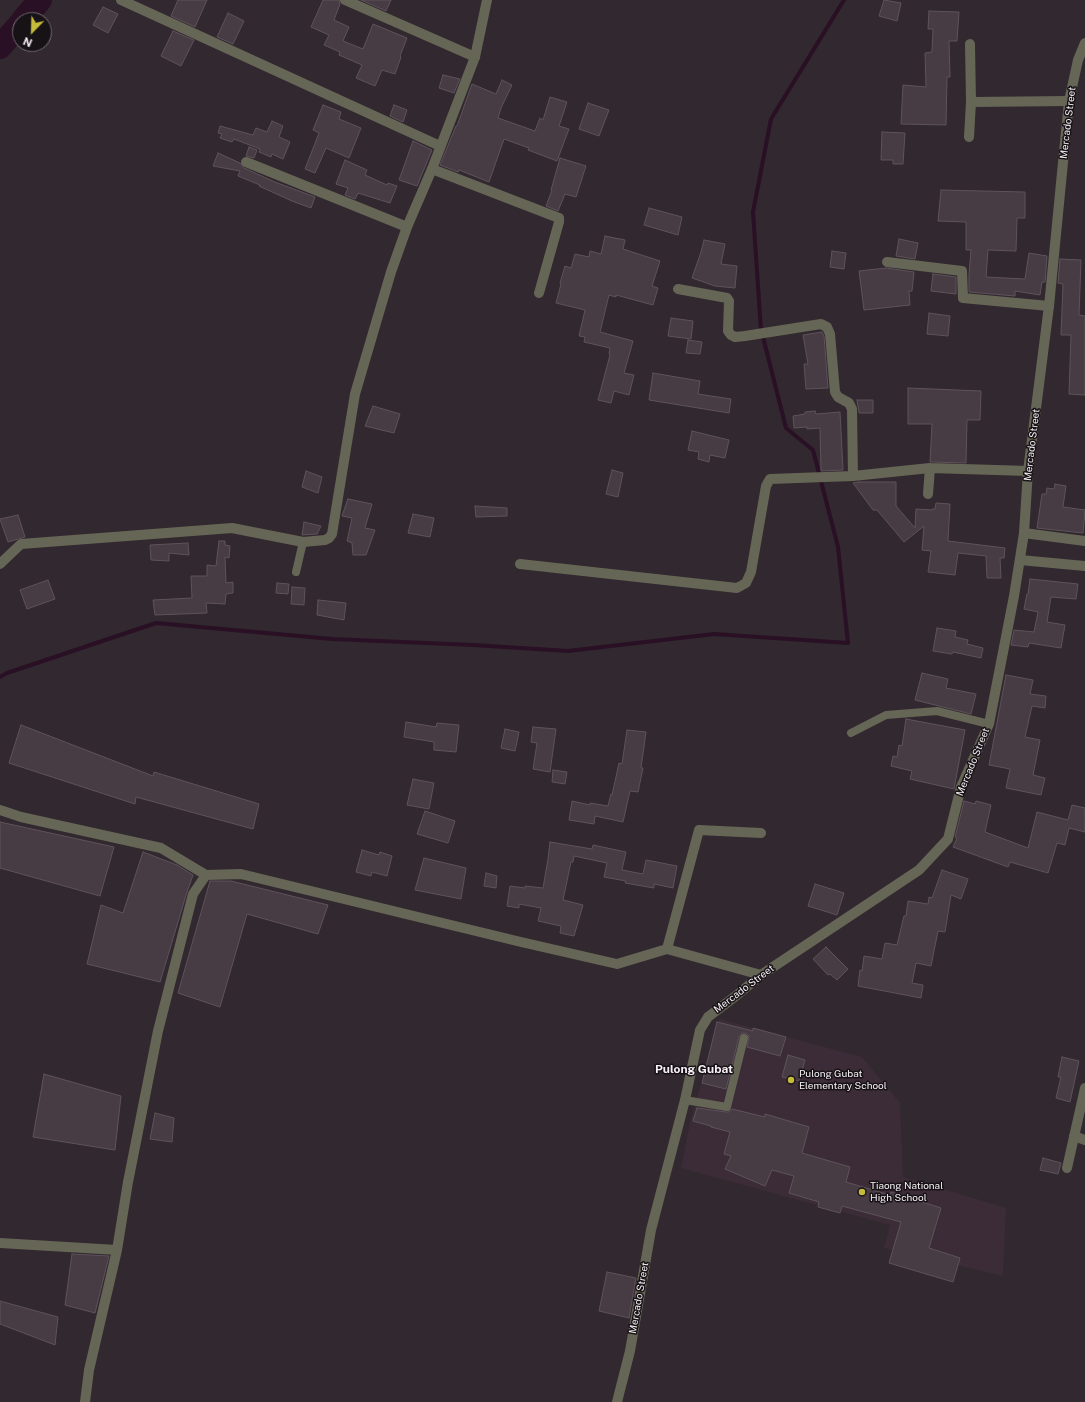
<!DOCTYPE html>
<html>
<head>
<meta charset="utf-8">
<style>
  body { margin:0 }
  #map { position:relative; width:1085px; height:1402px; overflow:hidden; background:#32282f; font-family:"Public Sans",sans-serif }
  canvas { display:block }
  .north { position:absolute; left:12px; top:12px; width:40px; height:40px; box-sizing:border-box; background:#171216; border:1px solid #716b70; border-radius:50%; rotate:203deg; font-size:11px; font-weight:700; line-height:16px; text-align:center; color:#f7f1f6 }
  .north::after { content:''; display:block; margin:auto; width:14px; height:18px; background:#c6bc3c; clip-path:polygon(50% 0,100% 100%,50% 72%,0 100%) }
</style>
</head>
<body>
<div id="map">
<canvas width="1085" height="1402"></canvas>
<div class="north">N</div>
</div>
<script>
const c = document.querySelector('canvas').getContext('2d');
c.lineJoin = 'round';
function fill(path, color) { c.fillStyle = color; c.fill(path, 'evenodd'); }
const shape = rows => new Path2D(rows.map(r => 'M' + r).join(''));
function strokePath(path, color, width, dash) { c.strokeStyle = color; c.lineWidth = width; c.lineCap = dash ? 'butt' : 'round'; c.setLineDash(dash || []); c.stroke(path); }
function label(font, color, halo, rows, align = 'center') {
  c.font = font + ' "Public Sans",sans-serif'; c.lineWidth = 3; c.setLineDash([]); c.textBaseline = 'middle'; c.strokeStyle = halo; c.fillStyle = color; for (const [text, x, y, turn = 0] of rows) {
    c.save(); c.translate(x, y); c.rotate((+turn || 0) * Math.PI / 180); c.textAlign = isNaN(turn) ? turn : align; if (halo) c.strokeText(text, 0, 0); c.fillText(text, 0, 0); c.restore();
  }
}
fill(shape([
  [719,1019,862,1057,900,1103,903,1177,1006,1208,1003,1276,884,1248,890,1225,681,1168,690,1123]
]), '#3c2c38');
strokePath(shape([
  [761,330,753,212,771,119,844,0],
  [0,677,7,673,156,623,332,639,473,645,568,651,714,634,848,643,838,547,813,450,786,428,763,337]
]), '#291024', 4);
strokePath(shape([
  [23,20,40,0],
  [0,47,20,24]
]), '#291024', 24);
const building = shape([
  [178,0,207,0,195,27,171,16,178,0],
  [323,0,339,0,340,4,334,20,349,27,343,41,363,49,373,24,407,38,400,56,401,57,395,74,382,70,375,86,356,78,362,65,339,55,340,52,324,45,329,35,311,27,323,0],
  [361,0,391,0,386,11,361,0],
  [884,0,901,3,897,21,879,16,884,0],
  [103,7,118,14,108,33,93,25,103,7],
  [929,11,959,12,957,41,949,41,950,77,947,77,946,125,901,124,903,85,926,87,925,53,932,52,933,29,928,29,929,11],
  [228,13,244,21,233,44,217,37,228,13],
  [173,31,194,40,181,66,161,56,173,31],
  [443,75,460,79,454,93,439,88,443,75],
  [502,80,512,85,501,108,498,118,535,131,540,118,543,120,550,97,567,102,559,126,569,129,557,161,528,150,529,148,504,139,489,182,459,170,458,172,440,165,456,126,457,126,472,84,496,94,502,80],
  [588,103,609,110,599,136,579,129,588,103],
  [323,105,341,112,339,119,361,128,349,158,326,148,315,173,305,169,319,133,313,130,323,105],
  [394,105,407,110,403,122,390,116,394,105],
  [272,121,283,126,279,137,290,142,283,159,272,154,271,157,259,152,260,149,234,139,232,142,220,138,222,134,218,133,220,126,253,135,256,128,267,132,272,121],
  [882,132,905,133,903,164,893,164,893,160,881,160,882,132],
  [413,141,432,150,417,186,399,180,413,141],
  [249,147,257,150,254,158,246,156,249,147],
  [218,153,240,163,244,168,275,182,315,197,311,208,292,201,259,186,260,185,238,176,240,171,213,166,218,153],
  [560,158,586,166,576,197,565,194,558,211,546,206,552,190,551,190,560,158],
  [345,160,367,170,365,175,387,185,388,183,397,186,390,203,358,193,355,199,345,195,348,188,336,184,345,160],
  [941,190,1025,192,1025,218,1017,218,1016,251,988,250,986,277,1025,279,1029,253,1047,256,1045,282,1042,282,1040,295,1015,291,1015,296,969,292,969,275,971,250,966,250,966,222,938,221,941,190],
  [649,208,682,217,678,235,644,225,649,208],
  [605,236,625,240,623,249,660,261,652,286,658,288,653,305,616,295,616,297,609,295,600,332,633,341,624,373,634,375,629,395,614,391,611,403,598,400,610,355,609,354,610,348,584,342,585,337,579,336,585,310,556,303,561,284,560,283,565,266,571,268,575,254,589,257,590,251,601,254,605,236],
  [899,239,918,243,915,259,896,256,899,239],
  [704,240,725,244,721,264,737,266,735,288,715,286,692,278,701,252,704,240],
  [832,251,846,253,844,269,830,267,832,251],
  [1060,259,1081,260,1079,315,1085,316,1085,395,1069,394,1071,335,1061,335,1063,284,1058,283,1060,259],
  [886,268,914,272,912,291,909,291,910,305,864,310,859,271,886,268],
  [933,274,956,277,956,294,931,291,933,274],
  [929,313,950,316,948,336,927,334,929,313],
  [671,318,693,321,691,339,668,336,671,318],
  [822,332,824,336,828,388,806,389,804,364,808,364,803,335,822,332],
  [688,340,702,342,700,354,686,353,688,340],
  [653,373,700,381,698,394,731,399,729,413,649,400,653,373],
  [908,388,981,391,980,420,967,420,966,463,930,462,932,424,908,424,908,388],
  [857,400,873,400,873,413,859,413,857,400],
  [373,406,400,414,394,433,365,426,373,406],
  [815,411,816,414,840,412,843,470,821,471,820,428,807,429,807,427,794,428,793,416,805,414,805,412,815,411],
  [692,431,729,440,725,458,710,455,709,462,698,459,699,452,688,450,692,431],
  [612,470,623,473,618,497,606,494,612,470],
  [306,471,322,477,318,493,302,487,306,471],
  [859,482,896,482,896,506,915,528,916,509,932,510,932,509,935,509,936,503,950,504,948,541,1005,548,1004,558,1000,558,1001,578,987,578,986,556,958,553,955,575,928,572,931,551,922,550,924,526,904,542,877,510,873,510,853,483,859,482],
  [1055,484,1066,486,1063,507,1085,510,1083,533,1037,528,1042,494,1046,494,1047,488,1054,489,1055,484],
  [348,499,372,504,365,528,375,530,366,555,353,555,352,543,347,541,352,518,342,516,348,499],
  [475,506,507,508,507,516,476,517,475,506],
  [413,514,434,518,430,537,408,533,413,514],
  [18,515,25,537,8,542,0,519,18,515],
  [304,522,321,526,317,534,302,535,304,522],
  [219,541,225,541,225,545,230,546,229,558,225,557,226,583,233,582,233,593,226,594,225,604,206,603,207,613,155,615,153,600,192,598,191,576,207,576,207,565,216,566,219,541],
  [188,543,189,555,169,553,169,561,151,560,150,545,188,543],
  [1030,579,1078,584,1076,599,1051,597,1047,622,1065,625,1061,648,1029,643,1028,647,1011,645,1014,630,1034,632,1038,612,1024,609,1027,594,1028,594,1030,579],
  [48,580,55,599,27,609,20,590,48,580],
  [277,583,289,584,288,594,276,593,277,583],
  [292,587,305,588,304,605,291,604,292,587],
  [318,600,346,603,344,620,317,615,318,600],
  [937,628,956,631,955,637,968,640,967,644,983,648,981,658,953,652,952,654,933,651,937,628],
  [922,673,948,679,946,688,976,694,971,714,915,700,922,673],
  [1006,675,1033,680,1030,694,1046,696,1045,708,1032,706,1025,737,1040,740,1033,775,1045,778,1041,795,1006,788,1010,769,989,765,1006,675],
  [906,719,965,730,954,789,910,779,912,771,891,766,893,756,897,757,899,745,902,746,906,719],
  [406,722,436,727,437,723,459,725,456,752,434,750,434,742,404,737,406,722],
  [21,725,153,776,154,772,259,804,253,829,136,797,135,804,9,763,21,725],
  [533,727,556,729,550,772,533,769,537,743,531,742,533,727],
  [505,729,519,732,515,751,501,748,505,729],
  [627,730,646,732,641,768,643,768,638,792,630,791,623,822,595,816,594,824,569,820,572,801,590,805,590,803,608,806,611,794,612,795,619,763,622,764,627,730],
  [553,770,567,772,565,784,552,782,553,770],
  [413,779,434,783,429,809,407,805,413,779],
  [964,801,975,804,976,801,991,805,985,832,1028,848,1037,812,1068,820,1072,805,1085,808,1085,832,1069,828,1065,845,1057,843,1048,873,1010,862,1008,867,953,847,957,838,955,837,964,801],
  [425,811,455,821,448,843,417,834,425,811],
  [0,822,114,847,100,896,0,868,0,822],
  [550,842,592,849,593,845,626,852,622,870,643,874,646,860,677,866,673,888,654,884,654,888,625,883,626,881,604,877,607,863,574,856,573,862,571,862,563,900,583,905,574,936,560,933,561,926,538,921,541,908,519,904,519,908,507,906,510,886,525,888,525,886,543,888,548,859,550,842],
  [362,850,379,855,380,852,392,856,387,876,372,872,371,876,356,872,362,850],
  [143,852,177,865,193,875,187,892,160,982,87,964,101,905,123,913,143,852],
  [424,858,466,868,461,899,415,890,424,858],
  [942,870,968,879,961,899,951,895,945,932,938,931,931,966,916,963,912,983,923,985,921,998,858,986,860,970,862,971,864,956,882,959,885,943,897,945,904,916,906,916,908,901,928,904,929,897,932,898,942,870],
  [486,873,497,876,496,888,484,886,486,873],
  [210,881,231,881,328,905,318,934,247,914,220,1007,178,993,210,881],
  [815,884,844,893,837,915,808,906,815,884],
  [826,947,848,969,837,980,830,974,828,975,813,959,826,947],
  [717,1022,753,1031,753,1028,786,1037,780,1056,747,1047,749,1036,746,1033,742,1033,739,1037,726,1089,702,1083,717,1022],
  [788,1055,805,1060,799,1081,782,1077,788,1055],
  [1062,1057,1079,1061,1070,1102,1056,1098,1061,1077,1058,1077,1062,1057],
  [44,1074,121,1096,115,1150,33,1137,44,1074],
  [697,1108,726,1112,729,1112,732,1109,765,1117,765,1114,809,1127,802,1153,850,1167,846,1182,890,1195,891,1192,941,1208,929,1248,960,1258,953,1282,889,1263,901,1222,842,1206,840,1213,818,1207,819,1202,789,1193,794,1176,772,1170,765,1186,725,1169,731,1156,724,1154,730,1132,711,1127,711,1126,693,1121,697,1108],
  [155,1113,174,1118,172,1142,150,1139,155,1113],
  [1043,1158,1061,1163,1058,1174,1040,1170,1043,1158],
  [72,1254,109,1256,95,1313,65,1305,72,1254],
  [607,1272,636,1278,629,1318,599,1311,607,1272],
  [0,1301,58,1317,55,1345,0,1324,0,1301]
]);
fill(building, '#473c44');
strokePath(building, '#5e535b', 1);
strokePath(shape([
  [296,572,303,542],
  [851,733,886,715,937,711,989,724],
  [685,1100,727,1107,744,1038]
]), '#666656', 8);
strokePath(shape([
  [121,0,440,146],
  [345,0,475,57],
  [970,44,971,102],
  [969,137,971,102,1069,101],
  [246,162,407,227],
  [432,169,559,218,559,222,539,293],
  [887,262,962,271,963,298,1049,306],
  [678,289,727,298,729,301,728,331,731,335,735,337,745,336,821,324,827,327,830,334,835,392,838,397,849,403,852,409,853,476],
  [928,494,930,468],
  [1024,533,1085,541],
  [1020,560,1085,566],
  [520,564,737,588,746,583,751,572,766,486,770,479,853,476,930,468,1028,471],
  [0,810,21,817,161,848,206,875,241,874,521,942,617,964,667,949,761,975],
  [667,949,699,830,761,833],
  [1074,1136,1085,1140],
  [1067,1168,1085,1088],
  [0,1243,117,1250],
  [85,1402,89,1370,117,1250,128,1182,158,1031,193,894,206,875]
]), '#666656', 10);
strokePath(shape([
  [0,564,21,544,232,528,303,542,325,540,329,538,332,534,355,394,391,272,407,227,432,169,475,57,487,0],
  [617,1402,630,1351,651,1230,685,1100,700,1030,708,1017,737,995,761,975,919,870,948,839,961,787,989,724,1014,596,1024,533,1028,471,1049,306,1069,101,1078,60,1085,43]
]), '#666656', 10);
for (const [x, y, r, color] of [
  [791,1080,4,"#c6bc3c"],
  [862,1192,4,"#c6bc3c"]
]) { const dot = new Path2D(); dot.arc(x, y, r, 0, 2 * Math.PI); c.fillStyle = color; c.fill(dot); strokePath(dot, '#171216', 1.5); }
label('10px', '#f7f1f6', '#171216', [
  ["Mercado Street",1068,123,-83],
  ["Mercado Street",1032,445,-83],
  ["Mercado Street",973,762,-68],
  ["Mercado Street",744,989,-37],
  ["Mercado Street",639,1298,-80]
]);
label('10px', '#f7f1f6', '#171216', [
  ["Pulong Gubat",799,1074],
  ["Elementary School",799,1086],
  ["Tiaong National",870,1186],
  ["High School",870,1198]
], 'left');
label('bold 12px', '#f7f1f6', '#171216', [
  ["Pulong Gubat",694,1069]
]);
</script>
</body>
</html>
